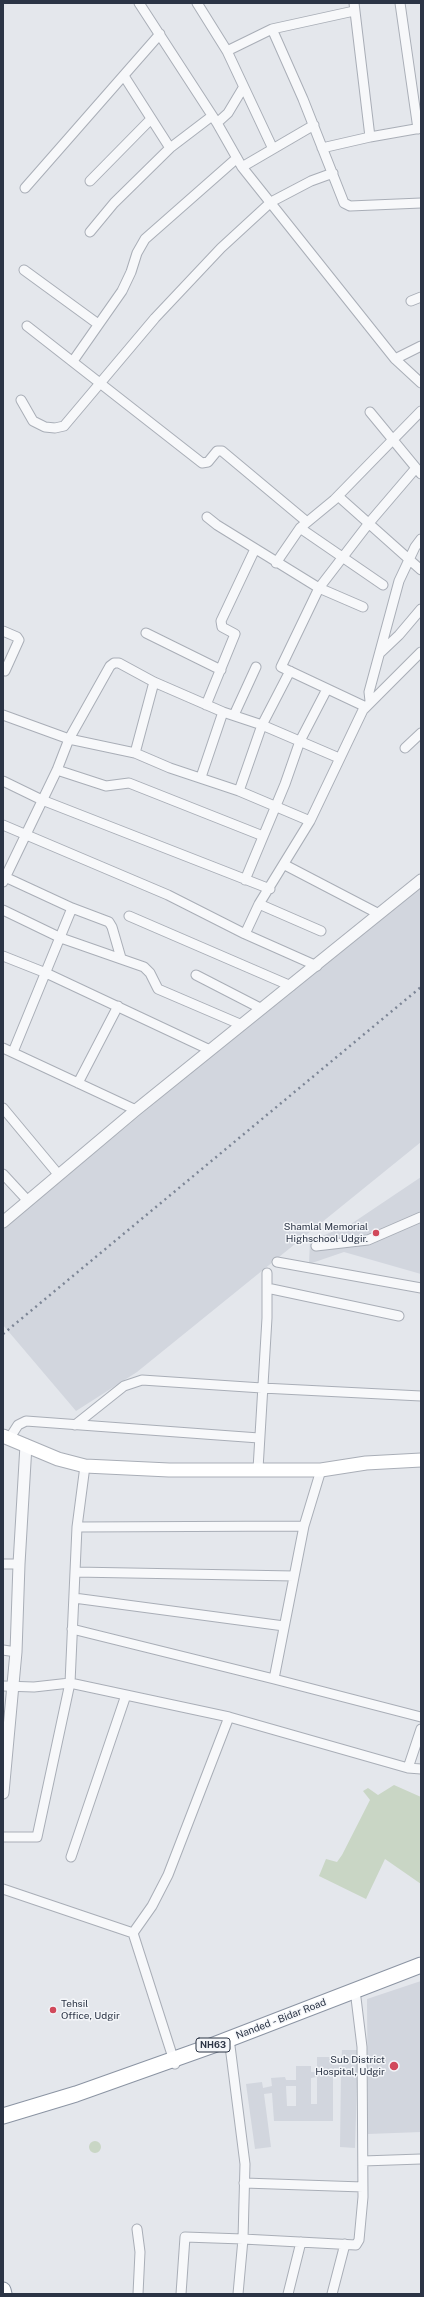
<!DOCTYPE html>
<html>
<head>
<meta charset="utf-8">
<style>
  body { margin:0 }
  #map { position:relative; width:424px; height:2297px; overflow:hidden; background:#e4e7ec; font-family:"Public Sans",sans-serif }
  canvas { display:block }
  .frame { position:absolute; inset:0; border:4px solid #2b3445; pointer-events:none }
</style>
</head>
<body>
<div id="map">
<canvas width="424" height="2297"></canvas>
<div class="frame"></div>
</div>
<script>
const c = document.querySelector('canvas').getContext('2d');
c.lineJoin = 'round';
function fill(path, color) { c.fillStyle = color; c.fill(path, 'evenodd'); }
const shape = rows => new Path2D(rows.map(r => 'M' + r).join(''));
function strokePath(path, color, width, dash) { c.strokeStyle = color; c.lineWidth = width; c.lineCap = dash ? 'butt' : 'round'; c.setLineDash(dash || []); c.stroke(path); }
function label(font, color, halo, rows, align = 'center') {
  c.font = font + ' "Public Sans",sans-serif'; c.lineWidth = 3; c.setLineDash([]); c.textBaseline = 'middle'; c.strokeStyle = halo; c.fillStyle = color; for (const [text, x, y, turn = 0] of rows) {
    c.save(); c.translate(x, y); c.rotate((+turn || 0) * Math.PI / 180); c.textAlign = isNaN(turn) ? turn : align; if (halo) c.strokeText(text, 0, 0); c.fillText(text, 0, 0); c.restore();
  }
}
fill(shape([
  [421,882,421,1142,137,1372,76,1411,3,1325,3,1229],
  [421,1177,421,1274,344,1252,309,1264,310,1241,351,1224],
  [421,1981,421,2132,368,2134,367,1999],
  [342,2050,358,2050,355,2148,340,2147,341,2072,333,2071,333,2121,274,2121,272,2093,264,2094,271,2147,255,2149,246,2084,262,2082,263,2088,272,2086,271,2078,285,2077,286,2080,296,2080,296,2066,311,2066,311,2072,317,2072,317,2057,332,2057,332,2065,341,2065],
  [317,2077,317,2104,311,2104,311,2078],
  [286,2086,296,2086,296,2106,287,2106]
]), '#d2d6de');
fill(shape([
  [394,1785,421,1797,421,1884,385,1859,366,1899,319,1876,326,1859,337,1862,342,1855,370,1800,363,1791,368,1788,378,1795],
  '89 2147a6 6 0 1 1 12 0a6 6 0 1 1-12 0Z'
]), '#c9d6c5');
const minor = shape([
  [139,3,217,123,242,167,395,359,421,383],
  [197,3,227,51,273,149],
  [354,3,370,137],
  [400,3,418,129],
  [272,29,303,99,344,203,350,206,421,203],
  [227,51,272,29,354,11],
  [124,76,170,148],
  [217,123,228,113,243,88],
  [322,148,370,137,421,128],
  [242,167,314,125],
  [90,181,151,119],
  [25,188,160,34],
  [90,232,114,203,170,148,212,116],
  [24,270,98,324],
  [411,301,421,297],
  [27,326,202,463,208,462,217,451,222,451,307,522],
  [395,359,421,346],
  [73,361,122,291,131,272,137,253,145,239,237,158],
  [21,400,33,421,45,427,55,428,64,426,155,318,221,248,271,202,311,181,333,173],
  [370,412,421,474],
  [338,496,421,570],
  [207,517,217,525,319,588,363,607],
  [300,528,383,585],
  [276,563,300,528,334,500,421,411],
  [3,631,17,637,19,640,5,671],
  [146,633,221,670],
  [380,653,399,635,421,609],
  [370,701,369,692,399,581,415,547,421,539],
  [206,705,235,634,222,627,221,621,255,549],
  [366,707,281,667,319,588,369,523,416,468],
  [3,715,69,739,135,753,170,768,239,791,310,821],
  [234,715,256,667],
  [405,748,421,733],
  [135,753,154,682],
  [57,770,106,786,129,783,263,836],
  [201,777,223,712],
  [3,781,42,800,270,889],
  [239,791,262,725,290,671],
  [3,825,168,895,245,934,317,966],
  [285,865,379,914],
  [5,877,72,908,109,922,112,927,121,958],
  [245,880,285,784,300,741,327,689],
  [3,882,57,770,69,739,110,666,114,663,119,663,154,682,223,712,262,725,339,758],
  [259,904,310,821,363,710,421,652],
  [3,910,61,938,144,967,150,973,158,989,242,1025],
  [129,916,291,986],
  [245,934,259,904,321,931],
  [3,956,46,973,210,1050],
  [196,975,262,1009],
  [3,1048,136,1110],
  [13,1052,72,908],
  [78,1083,118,1006],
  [3,1108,58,1174],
  [3,1174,28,1201],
  [316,1246,368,1240,421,1217],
  [277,1262,421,1288],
  [267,1288,399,1316],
  [75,1425,124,1386,142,1380,262,1388,421,1396],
  [9,1439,18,1425,26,1421,259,1438],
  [258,1469,267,1318,267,1273],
  [321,1470,304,1526,274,1679,421,1717],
  [77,1527,304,1526],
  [3,1564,19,1564],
  [75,1572,294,1576],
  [74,1598,284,1626],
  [72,1629,274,1679],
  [3,1650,16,1652],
  [3,1686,34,1687,70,1683,229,1717,408,1768,421,1769],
  [408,1768,421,1729],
  [3,1837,37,1837,70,1683,77,1527,85,1466],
  [71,1857,126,1695],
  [3,1889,133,1933,175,2064],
  [133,1933,152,1906,168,1875,229,1717],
  [230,2046,245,2164,243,2239,356,2245,359,2240,363,2197,362,2047,356,1998],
  [363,2161,421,2159],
  [244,2183,363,2187],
  [137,2229,140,2252,138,2294],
  [181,2294,185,2237,243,2239,238,2294],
  [288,2294,301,2242],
  [332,2294,345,2244]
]);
const tertiary = shape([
  [3,1222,136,1110,421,880],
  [3,1793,16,1652,19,1564,26,1445]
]);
const secondary = shape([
  [3,1436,58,1459,85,1466,169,1470,321,1470,366,1463,421,1460]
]);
const trunk = shape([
  [3,2116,76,2094,211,2046,421,1965],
  [3,2290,4,2294]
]);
strokePath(minor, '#a9aeb7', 11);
strokePath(tertiary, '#a9aeb7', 13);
strokePath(secondary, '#a9aeb7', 15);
strokePath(trunk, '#8b94a3', 17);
strokePath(minor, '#f7f8fa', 9);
strokePath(tertiary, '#f7f8fa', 11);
strokePath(secondary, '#fff', 13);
strokePath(trunk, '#fff', 15);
strokePath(shape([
  [3,1334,421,987]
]), '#7d8696', 2.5, [2, 4]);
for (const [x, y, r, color] of [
  [376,1233,4,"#d1495b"],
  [53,2010,4,"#d1495b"],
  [394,2066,5,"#d1495b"]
]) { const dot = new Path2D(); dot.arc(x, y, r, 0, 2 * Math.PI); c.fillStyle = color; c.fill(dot); strokePath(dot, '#f4f6f9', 1.5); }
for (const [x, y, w] of [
  [213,2045,34]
]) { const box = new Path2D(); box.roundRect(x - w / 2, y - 7, w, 14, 3); c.fillStyle = '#f4f6f9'; c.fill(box); strokePath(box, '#2b3445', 1); }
label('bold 9px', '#2b3445', null, [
  ["NH63",213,2045]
]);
label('10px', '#2b3445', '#f4f6f9', [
  ["Shamlal Memorial",368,1227],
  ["Highschool Udgir.",368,1239],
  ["Tehsil",61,2004,"left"],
  ["Office, Udgir",61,2016,"left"],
  ["Sub District",385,2060],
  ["Hospital, Udgir",385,2072]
], 'right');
label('10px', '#2b3445', '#f4f6f9', [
  ["Nanded - Bidar Road",281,2019,-21]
]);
</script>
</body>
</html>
